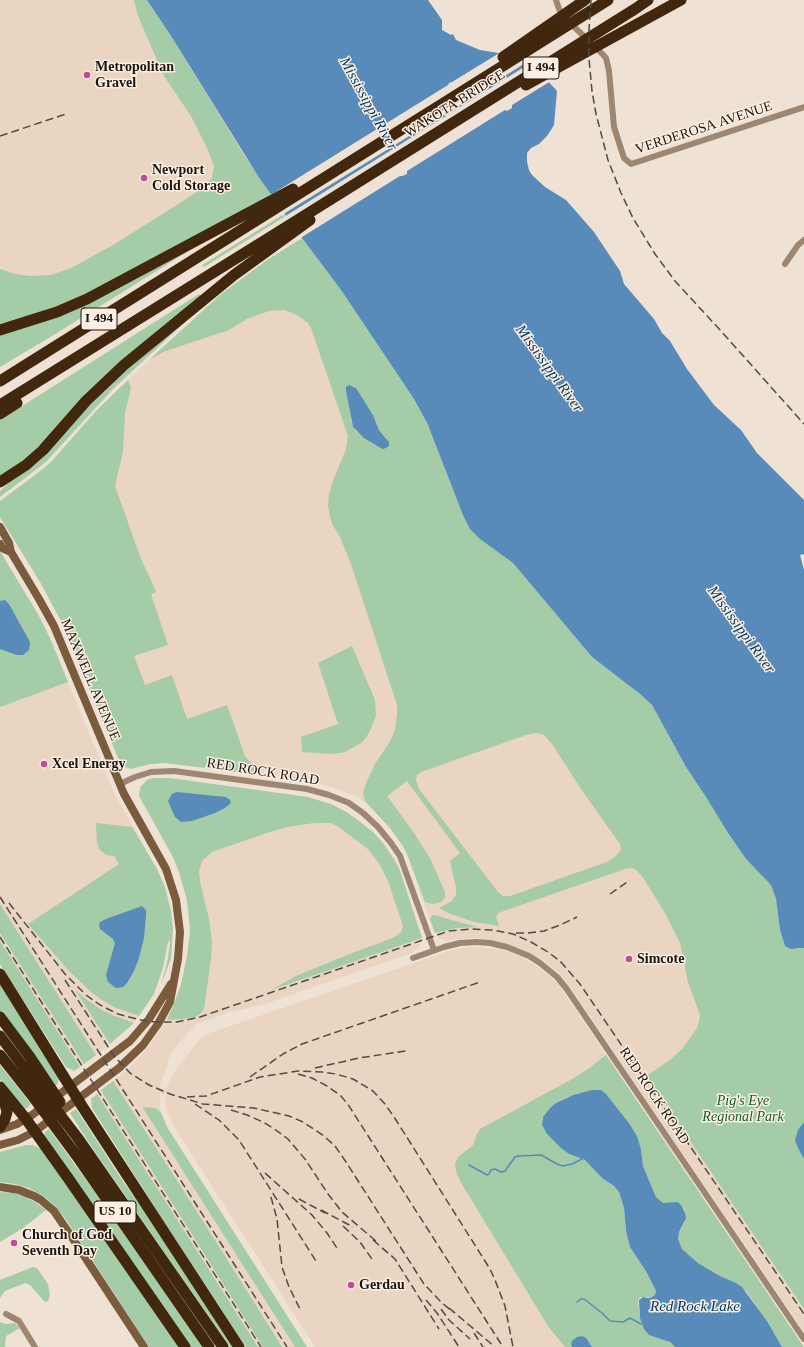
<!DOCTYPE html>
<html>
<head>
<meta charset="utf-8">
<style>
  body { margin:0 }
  canvas { display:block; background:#efe1d4 }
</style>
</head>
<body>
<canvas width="804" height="1347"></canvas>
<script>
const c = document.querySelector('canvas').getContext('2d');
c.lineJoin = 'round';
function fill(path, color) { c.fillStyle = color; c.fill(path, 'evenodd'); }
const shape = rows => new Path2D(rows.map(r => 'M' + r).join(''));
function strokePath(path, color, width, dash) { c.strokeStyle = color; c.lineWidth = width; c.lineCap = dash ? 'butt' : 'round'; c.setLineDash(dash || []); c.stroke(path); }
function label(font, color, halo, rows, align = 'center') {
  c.font = font + ' Georgia,serif'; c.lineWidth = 3; c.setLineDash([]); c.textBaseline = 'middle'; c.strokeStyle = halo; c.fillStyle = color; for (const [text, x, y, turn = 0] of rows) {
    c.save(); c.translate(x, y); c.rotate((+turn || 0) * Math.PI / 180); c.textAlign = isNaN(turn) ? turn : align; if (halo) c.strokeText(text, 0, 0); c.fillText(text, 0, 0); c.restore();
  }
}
fill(shape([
  [0,0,147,0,173,39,246,158,271,194,0,315],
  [246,275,311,322,353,442,758,1038,648,1079,804,1309,804,1332,566,981,559,973,542,959,509,944,486,939,468,938,448,941,439,938,433,929,406,851,390,828,367,804,357,797,343,791,317,783,300,780,165,763,150,764,131,769,126,768,120,762,61,621,40,582,0,517,0,501,45,467,57,455,96,411,114,393,206,308],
  [0,586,30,600,39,616,54,649,115,795,147,851,31,927,69,971,83,985,97,997,116,1008,139,1016,134,1023,115,1016,96,1006,77,992,110,1044,96,1055,0,904],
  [344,810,359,820,373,832,383,843,394,859,399,868,421,934,422,940,419,947,412,953,265,1004,230,1012,197,1024,184,1037,170,1055,160,1087,167,1089,170,1080,176,1069,200,1039,207,1034,452,950,469,947,487,948,509,952,525,959,541,969,559,985,627,1087,606,1094,569,1154,585,1160,606,1181,617,1188,639,1298,675,1347,315,1347,175,1128,167,1110,165,1102,166,1095,160,1093,160,1109,167,1127,307,1347,258,1347,97,1094,131,1066,150,1045,165,1023,179,992,186,965,190,931,189,914,185,893,175,861],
  [0,933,84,1064,80,1067,0,941]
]), '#e9d5c2');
fill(shape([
  [134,0,147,0,173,39,246,158,271,194,269,197,67,304,0,325,0,269,15,274,30,276,51,275,71,268,113,245,180,203,201,189,212,178,214,166,208,150,191,116,164,76,138,16],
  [284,214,286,216,204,267,202,265],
  [302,238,341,290,414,399,493,548,513,563,592,657,640,694,652,705,686,767,706,797,728,833,746,859,771,885,776,899,780,930,785,946,797,949,804,948,804,1309,646,1076,670,1060,683,1048,697,1028,699,1021,700,1015,688,982,680,943,665,913,642,876,635,869,630,868,625,869,498,913,496,917,499,926,474,922,451,914,440,909,441,907,452,901,456,895,456,887,450,861,460,853,407,781,387,796,412,830,431,860,445,892,445,898,441,902,433,904,425,902,407,854,403,846,390,828,365,801,363,793,366,783,375,764,389,743,395,730,397,715,397,705,351,564,340,537,332,524,330,517,328,506,329,494,333,481,346,449,348,436,311,328,308,323,297,315,285,310,269,311,247,319,229,330,163,352,149,360,220,295,267,260],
  [354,386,373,415,379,430,387,439,379,447,356,431,352,424,346,389],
  [535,733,542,734,545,736,552,744,581,789,620,844,621,850,616,856,607,862,510,896,503,896,498,892,419,789,416,780,417,775,421,772,526,735],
  [186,250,187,252,57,333,0,367,0,335],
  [199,294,202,297,45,441,19,464,0,477,0,420],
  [197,311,113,389,46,462,0,497,0,491,104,389],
  [128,380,131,388,125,413,123,452,115,486,141,559,155,589,156,592,151,594,168,645,134,656,145,685,172,675,187,719,227,705,245,756,249,761,260,768,254,774,165,763,150,764,131,769,123,766,118,758,61,621,40,582,0,517,0,501,34,476,51,462,96,411],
  [0,551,39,616,50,638,68,682,0,707],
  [352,646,375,700,376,716,370,731,365,739,361,743,345,752,333,754,302,752,301,737,338,724,318,663],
  [153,778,170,778,308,797,331,804,348,813,373,832,383,843,394,859,399,868,422,938,271,990,296,976,347,955,395,937,401,932,403,926,388,881,380,865,369,850,339,827,331,823,314,823,287,827,264,834,212,852,202,861,199,871,200,882,209,919,212,942,211,959,204,1009,200,1014,195,1017,181,1019,167,1020,172,1009,181,985,187,956,190,931,187,900,179,872,173,857,139,796,139,792,141,786,147,780],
  [96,823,132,827,156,867,165,887,171,911,173,930,171,958,161,986,168,958,170,941,168,942,163,968,154,994,139,1016,116,1008,102,1000,92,993,69,971,28,924,119,864,114,856,106,855,99,849,97,842],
  [0,904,96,1055,84,1064,0,933],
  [432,915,435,915,455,921,478,927,456,928,435,933,430,919],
  [0,941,80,1067,74,1071,66,1067,0,964],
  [0,979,60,1076,57,1085,54,1087,0,1012],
  [75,990,90,1002,102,1010,115,1016,134,1023,110,1044],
  [606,1055,688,1176,804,1347,782,1347,767,1321,746,1291,698,1263,682,1249,678,1239,679,1232,685,1220,685,1213,684,1208,679,1203,663,1203,656,1197,643,1166,641,1149,637,1136,629,1123,606,1094,579,1093,567,1097,556,1103,547,1112,542,1119,542,1125,547,1134,561,1148,569,1154,585,1160,602,1178,614,1186,619,1192,624,1208,626,1231,630,1247,647,1273,656,1291,656,1295,652,1297,640,1297,638,1301,640,1318,675,1347,592,1347,584,1337,571,1344,572,1347,565,1347,548,1326,460,1181,456,1171,455,1164,458,1157,473,1145,477,1134,480,1129,574,1078,588,1069],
  [0,1065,31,1104,27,1108,23,1109,0,1079],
  [113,1081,206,1226,282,1347,263,1347,200,1247,101,1090],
  [97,1094,197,1251,258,1347,246,1347,163,1220,92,1108,91,1099],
  [147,1107,156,1108,161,1113,167,1127,307,1347,295,1347,143,1108],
  [76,1109,124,1183,158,1229,235,1347,230,1347,93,1149,70,1113],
  [49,1129,102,1202,202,1347,188,1347,43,1138,45,1132],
  [26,1145,33,1145,43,1150,181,1347,149,1347,65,1218,55,1206,46,1198,29,1188,15,1184,0,1182,0,1152],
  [0,1192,12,1193,24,1196,35,1202,46,1210,23,1228,0,1242],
  [33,1267,37,1268,48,1284,50,1295,48,1301,46,1302,44,1301,30,1285,25,1283,5,1291,0,1298,0,1280],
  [0,1322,5,1324,15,1323,20,1328,6,1336,5,1347,0,1347]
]), '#a4cca6');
fill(shape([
  [147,0,428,0,442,20,442,30,451,35,453,34,456,40,480,50,498,53,521,61,544,77,557,91,554,125,547,136,539,144,531,148,527,153,527,162,529,170,532,175,545,187,566,200,594,232,620,271,624,284,654,319,662,333,670,341,687,369,714,405,741,430,757,453,804,500,804,554,800,555,804,570,804,948,791,949,785,946,780,930,776,899,771,885,746,859,728,833,706,797,686,767,652,705,640,694,592,657,513,563,480,539,470,529,463,515,428,425,414,399,341,290,302,238,258,176,173,39],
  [349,385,356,388,373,415,379,430,389,442,389,446,386,448,383,449,379,447,364,438,353,427,346,391,346,387],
  [5,600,9,604,30,642,29,650,23,655,17,655,0,649,0,601],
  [177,792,226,797,230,800,231,803,225,808,215,813,192,821,181,822,175,817,168,801,172,794],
  [142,906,146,910,146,916,144,938,139,958,134,971,127,983,123,987,116,988,108,982,106,975,115,943,113,939,100,929,99,925,100,922,106,919],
  [592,1090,601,1090,606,1094,629,1123,637,1136,641,1149,643,1166,656,1197,663,1203,678,1202,682,1206,685,1213,686,1218,679,1232,678,1239,682,1249,698,1263,720,1276,736,1283,742,1287,767,1321,782,1347,675,1347,670,1342,649,1335,644,1329,640,1318,639,1300,643,1297,648,1298,652,1297,655,1295,656,1291,647,1273,630,1247,626,1231,624,1208,619,1192,614,1186,602,1178,585,1160,569,1154,561,1148,547,1134,542,1125,543,1117,551,1107,556,1103,573,1095],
  [804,1122,804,1159,798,1148,795,1140,798,1130],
  [582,1336,586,1338,592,1347,572,1347,571,1344,572,1341,577,1337]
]), '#598bba');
fill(shape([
  [501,52,522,59,527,62,465,101,463,104,461,104,285,213,283,216,269,196,448,85,449,83,452,82],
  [529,64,545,75,551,81,512,105,512,108,507,111,505,110,407,171,407,174,402,176,400,176,310,232,302,237,300,240,284,217]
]), '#efe1d4');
strokePath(shape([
  [469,1165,487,1175,489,1174,491,1170,495,1169,501,1172,505,1171,515,1157,519,1156,541,1155,557,1164,563,1166,572,1164,582,1159],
  [577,1302,581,1299,584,1299,602,1313,610,1321,623,1322,630,1318,641,1324]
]), '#598bba', 1.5);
strokePath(shape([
  [556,0,559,9,564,16],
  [570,23,588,40],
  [595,46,606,58,609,71,614,127,624,158,631,164,804,107],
  [785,264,798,245,804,240],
  [120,784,135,777,151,772,174,771,307,789,329,795,349,803,363,813,378,827,391,843,400,856,434,950],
  [413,958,444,947,460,943,476,942,490,943,507,947,529,956,540,963,557,977,566,988,804,1339],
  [6,1314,19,1321,35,1347]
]), '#9d8772', 6);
strokePath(shape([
  [0,527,9,543,11,552,39,599,54,626,124,794,166,869,176,900,180,932,178,959,170,1002,158,1024,143,1045,119,1068,34,1132,18,1140,0,1145],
  [0,544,2,548,11,552],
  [0,1130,17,1124,32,1115,130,1041,149,1019,171,984],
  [0,1187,19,1190,34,1196,41,1200,54,1211,73,1239,144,1347]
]), '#7a5b3c', 8);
strokePath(shape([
  [503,57,585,0],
  [526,85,681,0],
  [0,330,57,312,87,299,293,189],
  [0,381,608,0],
  [0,405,272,236,635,9,648,0],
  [0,414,17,403],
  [0,482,26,465,43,450,86,401,124,365,234,275,310,220],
  [0,974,82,1106,239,1347],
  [0,1017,30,1057,60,1102],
  [0,1036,77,1137,223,1347],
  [0,1055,31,1094,79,1159,209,1347],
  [0,1087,26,1119,68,1178,185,1347],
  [0,1096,5,1104,7,1112,5,1119,0,1127]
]), '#40270d', 11);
strokePath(shape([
  [591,0,589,29,589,59,592,91,596,114,608,160,621,193,633,218,655,254,675,281,721,331,804,424],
  [0,136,66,114],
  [610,894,630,880],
  [0,897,287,1347],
  [9,903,65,974,86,995,100,1005,118,1014,141,1020,155,1022,177,1022,200,1017,449,931,470,929,493,930,513,934,531,942,548,952,560,961,580,984,804,1314],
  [516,933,528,933,544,931,560,925,577,917],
  [0,937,261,1347],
  [65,980,114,1056,130,1073,149,1085,170,1094,203,1104,254,1108,289,1116,303,1122,324,1136,335,1146,346,1162,424,1284,441,1302,453,1312],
  [315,1068,359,1058,406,1051],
  [298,1074,312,1078,327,1086,341,1096,349,1106,503,1347],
  [250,1077,283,1054,302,1044,480,982],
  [187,1097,206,1096,260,1077,298,1071,322,1072,336,1074,353,1079,373,1091,385,1104,396,1120,490,1269,495,1280,505,1306,513,1347],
  [195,1104,219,1120,239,1140,316,1261],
  [231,1110,247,1115,263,1122,273,1128,288,1139,305,1159,328,1194,342,1212,377,1242],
  [265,1173,312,1215,327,1233,337,1248],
  [271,1197,277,1219,282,1267,289,1287,300,1309],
  [299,1199,325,1213],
  [321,1210,353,1227],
  [343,1226,360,1242,374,1262],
  [373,1240,395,1259,439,1329],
  [426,1300,437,1313,459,1347],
  [449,1308,495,1347],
  [441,1309,449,1320,470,1339],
  [474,1333,483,1347]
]), '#524b44', 1.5, [8, 4]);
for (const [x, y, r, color] of [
  [87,75,4,"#c44999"],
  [144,178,4,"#c44999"],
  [44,764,4,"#c44999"],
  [629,959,4,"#c44999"],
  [14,1243,4,"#c44999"],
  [351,1285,4,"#c44999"]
]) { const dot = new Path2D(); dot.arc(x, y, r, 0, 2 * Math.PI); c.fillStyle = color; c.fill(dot); strokePath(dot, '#fceee1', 1.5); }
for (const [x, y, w] of [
  [541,68,36],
  [99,319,36],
  [115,1212,42]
]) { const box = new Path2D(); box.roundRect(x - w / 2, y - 11, w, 22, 3); c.fillStyle = '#fceee1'; c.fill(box); strokePath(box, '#1a1510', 1); }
label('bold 13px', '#1a1510', null, [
  ["I 494",541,68],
  ["I 494",99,319],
  ["US 10",115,1212]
]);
label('bold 14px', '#1a1510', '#fceee1', [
  ["Metropolitan",95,67],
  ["Gravel",95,83],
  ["Newport",152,170],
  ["Cold Storage",152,186],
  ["Xcel Energy",52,764],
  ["Simcote",637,959],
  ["Church of God",22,1235],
  ["Seventh Day",22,1251],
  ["Gerdau",359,1285]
], 'left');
label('14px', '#1a1510', '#fceee1', [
  ["WAKOTA BRIDGE",455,104,-32],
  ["VERDEROSA AVENUE",704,128,-18],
  ["MAXWELL AVENUE",90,680,67],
  ["RED ROCK ROAD",263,772,9],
  ["RED ROCK ROAD",654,1096,56]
]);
label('italic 14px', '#105e20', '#fceee1', [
  ["Pig's Eye",743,1101],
  ["Regional Park",743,1117]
]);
label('italic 15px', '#003b68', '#fceee1', [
  ["Mississippi River",368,104,61],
  ["Mississippi River",549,369,54],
  ["Mississippi River",741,630,54],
  ["Red Rock Lake",695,1307]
]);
</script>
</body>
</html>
